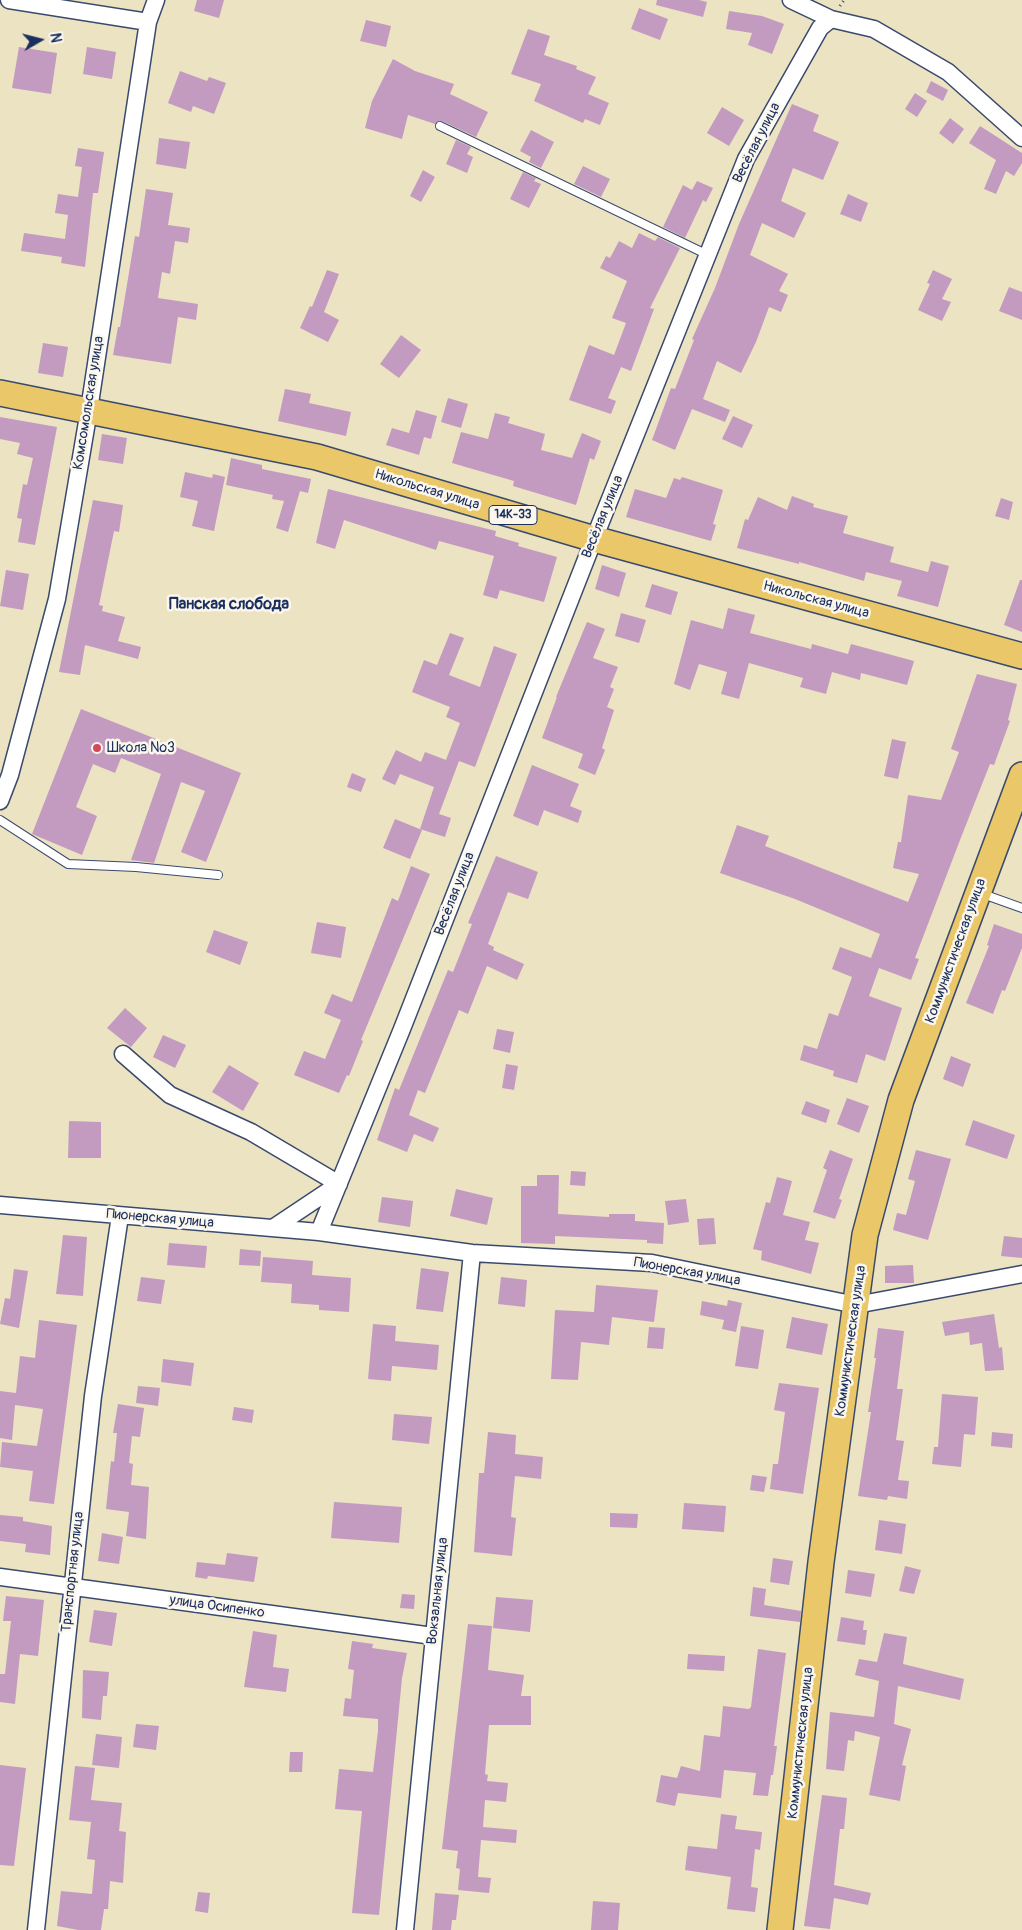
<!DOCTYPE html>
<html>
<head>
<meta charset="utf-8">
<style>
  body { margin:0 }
  #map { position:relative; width:1022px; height:1930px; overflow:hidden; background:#ebe3c2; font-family:Pangolin,sans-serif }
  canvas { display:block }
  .north { position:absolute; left:15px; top:15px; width:50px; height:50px; -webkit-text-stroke:4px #fbf7ec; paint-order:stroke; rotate:82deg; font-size:14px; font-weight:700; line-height:20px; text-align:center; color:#1b2f5e }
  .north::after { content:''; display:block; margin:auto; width:18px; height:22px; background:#1b2f5e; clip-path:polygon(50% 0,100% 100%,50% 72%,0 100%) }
</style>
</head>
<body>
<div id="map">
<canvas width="1022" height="1930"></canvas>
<div class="north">N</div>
</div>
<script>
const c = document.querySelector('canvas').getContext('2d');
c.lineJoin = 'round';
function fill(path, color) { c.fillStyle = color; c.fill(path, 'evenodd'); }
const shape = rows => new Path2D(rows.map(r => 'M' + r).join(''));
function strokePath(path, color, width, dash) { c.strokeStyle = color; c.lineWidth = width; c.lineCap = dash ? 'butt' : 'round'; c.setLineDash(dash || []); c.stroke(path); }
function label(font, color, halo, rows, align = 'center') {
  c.font = font + ' Pangolin,sans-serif'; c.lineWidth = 5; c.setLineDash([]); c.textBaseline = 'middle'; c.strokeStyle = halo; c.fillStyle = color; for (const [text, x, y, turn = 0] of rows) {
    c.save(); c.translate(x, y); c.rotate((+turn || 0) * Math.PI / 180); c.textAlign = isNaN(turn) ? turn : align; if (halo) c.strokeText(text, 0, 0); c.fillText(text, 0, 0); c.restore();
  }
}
fill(shape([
  [197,0,224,0,219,18,194,11],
  [657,0,699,0,707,2,703,17,656,5],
  [639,8,668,19,660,40,631,29],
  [729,11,762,16,784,24,772,54,748,45,752,33,726,29],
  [366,20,391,26,386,47,360,41],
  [528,29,550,36,544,55,577,66,576,69,596,77,588,94,609,103,600,125,585,119,583,123,534,101,541,84,511,74],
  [19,47,57,53,51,94,12,88],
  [87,47,116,52,112,79,83,74],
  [393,59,415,71,454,84,450,94,488,112,476,137,442,121,435,124,408,115,402,139,365,128,372,101],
  [180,71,207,81,209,77,226,83,214,114,193,106,191,112,168,103],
  [931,81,948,90,943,101,926,92],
  [915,93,927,101,917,117,905,109],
  [792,104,819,115,813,131,839,142,823,180,793,168,781,201,806,213,794,238,762,223,750,255,788,274,779,291,788,295,781,312,769,307,756,342,741,373,717,361,703,399,730,410,725,422,692,409,675,450,652,440,671,388,675,389,694,340,692,339,715,288,739,224],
  [722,107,744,120,729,146,707,133],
  [950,118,964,129,953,144,939,133],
  [980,126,1022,153,1022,163,1014,176,1006,171,996,194,984,189,996,160,969,143],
  [531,130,554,142,541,168,529,162,531,157,520,151],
  [159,138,190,142,186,169,156,164],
  [456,140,471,147,467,154,473,157,467,173,446,164],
  [78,148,104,152,98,193,93,193,85,267,61,263,62,257,21,251,24,233,65,239,68,215,55,213,58,194,78,197,82,167,75,166],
  [583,166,610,179,601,197,574,184],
  [423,170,435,177,421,202,410,196],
  [523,172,536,178,534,181,541,184,529,208,510,199],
  [697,181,713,188,706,202,703,200,685,238,663,227,683,185,692,190],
  [146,189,173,193,168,225,190,228,188,243,175,241,170,274,162,272,158,298,198,304,196,320,178,317,171,364,113,355,118,327,120,327,135,236,139,237],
  [848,194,868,203,861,222,840,214],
  [639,233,655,241,658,237,680,248,650,308,654,309,631,371,621,367,608,398,616,401,611,414,569,400,589,345,614,355,626,323,612,318,627,281,600,268,606,256,610,258,619,241,632,248],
  [327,270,339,274,324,312,339,320,328,342,300,328,310,306,312,307],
  [933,270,952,279,942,299,951,302,942,321,918,310,930,284,927,283],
  [1009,287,1022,292,1022,320,999,311],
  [401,335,421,350,399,378,380,364],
  [43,343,68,347,63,377,38,373],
  [285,389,311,394,309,403,351,412,346,436,278,421],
  [448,398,468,404,461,428,441,422],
  [416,410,437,416,431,439,424,437,419,455,386,445,392,428,409,433],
  [495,413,510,417,508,423,545,434,541,450,572,458,582,433,601,441,594,460,590,458,576,505,513,486,514,481,452,463,461,432,488,439],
  [733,416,753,425,742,448,722,439],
  [0,417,57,427,35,545,18,542,22,519,17,518,23,484,27,485,33,458,17,454,20,443,0,439],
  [102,434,127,438,123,464,98,460],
  [231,458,262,465,262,469,311,479,308,493,300,491,288,532,276,528,284,501,272,499,273,495,226,485],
  [185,472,212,478,213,474,225,477,214,531,192,526,198,501,180,497],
  [682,477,723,490,713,524,716,525,711,541,626,517,635,489,666,498,674,478,680,480],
  [328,489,496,531,495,536,519,543,518,546,557,557,544,602,500,590,497,599,483,595,494,556,439,541,436,550,344,520,335,549,316,543],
  [792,496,814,504,813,507,848,516,843,533,894,547,890,562,928,572,931,561,949,566,938,607,897,596,902,581,866,572,864,581,799,562,799,564,737,548,745,519,748,520,758,497,787,510],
  [1001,498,1013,502,1009,520,995,516],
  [93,500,123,505,119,532,114,531,99,605,103,606,102,611,125,617,118,641,141,647,138,659,85,645,80,675,59,672],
  [602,565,626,573,619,597,595,589],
  [6,570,29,574,23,610,0,606],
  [1020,580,1022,580,1022,632,1004,625],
  [652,584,678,592,671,615,645,607],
  [728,608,755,615,750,633,811,649,812,644,848,654,851,644,914,661,907,685,861,673,860,680,832,672,826,694,800,687,803,678,749,663,739,699,721,694,727,672,699,664,690,690,674,684,691,620,723,629],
  [621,613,646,620,639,643,615,636],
  [587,622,605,629,593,658,618,667,610,687,614,689,607,707,614,710,602,748,605,750,595,775,578,768,583,754,542,738,557,697,556,697],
  [450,633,464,638,449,675,480,687,494,646,517,654,475,767,459,761,439,814,451,818,445,837,420,829,434,787,400,774,395,785,382,779,396,750,421,762,425,752,446,760,460,723,446,717,450,707,412,692,424,660,437,665],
  [977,674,1017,684,1008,720,1010,721,994,765,990,764,960,840,915,958,919,959,911,980,879,968,869,996,902,1008,885,1061,866,1054,857,1083,833,1076,834,1071,800,1060,804,1045,817,1049,829,1013,838,1016,852,977,832,969,840,947,871,958,880,934,795,899,720,873,737,825,769,836,765,846,908,902,919,874,893,868,898,842,901,842,908,795,941,800,959,752,951,749],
  [81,709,241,773,206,862,181,852,205,791,181,782,154,863,131,860,161,774,121,758,115,773,93,764,76,807,97,816,82,855,32,834],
  [892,739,906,742,898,779,884,776],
  [532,765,579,784,570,806,582,811,578,823,544,810,538,826,513,816],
  [352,773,366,779,361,792,347,787],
  [395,819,422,830,410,859,383,848],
  [496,856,538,872,528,899,508,892,488,944,494,947,493,950,524,964,517,980,487,966,468,1014,459,1010,425,1093,418,1090,409,1115,439,1128,433,1142,414,1134,407,1152,377,1140,395,1088,399,1090,448,970,453,972,472,924,468,923],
  [411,866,430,874,361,1040,363,1041,349,1076,347,1075,339,1093,294,1075,304,1051,325,1059,341,1020,324,1013,332,994,352,1002,392,898,398,901],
  [317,922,346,927,341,958,311,953],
  [994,924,1022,934,1022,948,1005,991,1002,990,993,1014,966,1003,989,946,987,945],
  [214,930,248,942,240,965,206,952],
  [125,1008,147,1028,131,1047,107,1028],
  [497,1029,514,1032,510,1053,493,1049],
  [163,1035,186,1045,175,1068,153,1057],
  [951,1056,971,1064,963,1087,943,1079],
  [506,1064,518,1066,514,1090,502,1088],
  [229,1065,259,1083,243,1111,212,1092],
  [847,1098,869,1106,859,1133,837,1124],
  [806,1101,830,1110,826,1123,801,1114],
  [973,1120,1015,1135,1007,1159,965,1145],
  [69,1121,101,1122,101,1158,68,1158],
  [830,1150,853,1159,839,1199,842,1200,835,1219,813,1212,827,1170,823,1168],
  [916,1150,951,1159,928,1240,893,1230,897,1213,906,1215,915,1181,908,1179],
  [571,1171,586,1172,585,1186,570,1185],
  [537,1175,559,1175,558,1214,609,1217,609,1214,635,1214,635,1221,664,1223,663,1244,647,1243,647,1240,555,1236,555,1244,521,1243,521,1186,537,1186],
  [777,1177,792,1181,783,1215,810,1222,805,1240,819,1243,811,1274,761,1260,762,1251,753,1249,766,1202,770,1203],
  [456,1189,493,1198,487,1225,450,1216],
  [382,1197,413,1201,410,1227,378,1222],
  [686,1199,689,1222,668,1225,665,1201],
  [714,1218,716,1244,699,1245,697,1219],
  [63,1235,87,1237,83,1296,56,1294],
  [1004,1236,1022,1238,1022,1258,1001,1256],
  [169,1243,207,1246,205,1268,167,1265],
  [240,1249,261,1251,260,1266,239,1265],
  [263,1257,313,1261,312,1275,351,1278,349,1312,319,1310,319,1305,291,1303,292,1284,261,1282],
  [913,1265,914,1283,885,1283,885,1266],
  [421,1268,449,1272,443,1312,416,1309],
  [14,1269,28,1271,19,1328,0,1324,5,1298,10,1299],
  [141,1277,165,1280,161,1304,137,1301],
  [501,1277,527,1280,525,1307,498,1304],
  [596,1285,658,1290,654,1322,612,1317,609,1345,581,1342,578,1380,551,1379,555,1310,594,1312],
  [728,1300,742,1303,736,1332,722,1329,724,1320,700,1315,702,1301,727,1306],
  [994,1314,999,1348,1002,1347,1004,1370,985,1371,982,1343,970,1345,969,1332,945,1336,942,1322],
  [792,1317,828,1324,822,1355,786,1348],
  [39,1320,77,1325,54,1504,29,1501,33,1471,0,1467,2,1442,37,1446,43,1409,15,1405,12,1440,0,1438,0,1391,16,1393,20,1356,35,1358],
  [373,1324,396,1326,395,1341,439,1345,437,1370,392,1366,391,1381,368,1379],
  [741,1326,764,1330,758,1369,735,1366],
  [649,1327,665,1328,663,1349,647,1348],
  [878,1328,904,1331,897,1389,903,1389,896,1440,904,1441,898,1480,909,1481,907,1499,888,1496,887,1500,858,1496,871,1412,868,1412,876,1358,874,1358],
  [163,1359,194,1363,191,1386,161,1382],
  [779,1383,819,1388,803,1494,770,1489,773,1464,778,1464,785,1412,774,1410],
  [138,1386,160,1388,158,1406,136,1403],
  [942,1394,978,1397,975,1435,964,1434,961,1467,932,1464,934,1447,938,1447],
  [118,1404,144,1408,140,1437,132,1436,129,1463,133,1464,131,1485,149,1487,146,1539,126,1536,129,1512,106,1509,111,1461,114,1462,117,1433,113,1433],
  [234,1407,254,1410,252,1423,232,1420],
  [394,1414,432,1417,429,1444,392,1440],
  [488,1432,516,1435,515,1454,543,1457,541,1479,515,1476,511,1517,516,1518,512,1556,474,1552,479,1473,484,1473],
  [992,1432,1013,1434,1012,1448,991,1446],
  [752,1475,767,1477,764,1492,750,1490],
  [334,1502,402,1507,399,1543,331,1538],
  [684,1503,726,1506,724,1532,682,1529],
  [610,1513,638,1514,637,1528,610,1527],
  [0,1515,23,1517,23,1521,52,1526,50,1555,25,1552,26,1544,0,1541],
  [879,1520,906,1524,902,1554,875,1550],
  [102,1533,123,1537,119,1564,98,1561],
  [227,1553,258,1557,254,1582,208,1576,207,1579,195,1577,197,1562,225,1565],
  [773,1558,793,1561,789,1585,770,1582],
  [905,1566,921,1570,914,1594,899,1591],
  [848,1570,875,1574,871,1597,845,1593],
  [753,1587,766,1589,764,1605,801,1611,800,1622,750,1616],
  [402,1594,415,1595,414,1609,400,1608],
  [6,1596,44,1600,38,1656,20,1654,15,1704,0,1702,0,1674,5,1674,11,1621,3,1621],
  [496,1597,533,1600,530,1632,493,1628],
  [94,1610,117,1613,112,1646,89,1642],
  [841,1617,864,1621,863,1630,867,1630,865,1645,837,1641],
  [468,1624,492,1626,488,1670,524,1675,521,1696,531,1696,531,1725,489,1725,485,1774,488,1775,487,1781,508,1783,506,1802,485,1800,483,1827,517,1830,516,1843,481,1840,478,1877,491,1878,489,1893,458,1890,460,1869,456,1868,458,1851,442,1849],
  [253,1631,277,1635,273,1667,289,1669,286,1692,244,1687],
  [884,1633,907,1637,903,1664,964,1679,960,1700,898,1686,894,1724,911,1729,902,1765,906,1766,900,1801,869,1795,880,1737,855,1731,854,1741,848,1740,844,1771,826,1769,830,1712,874,1717,879,1681,855,1675,859,1659,877,1662],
  [352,1641,373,1644,372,1648,407,1653,402,1678,379,1915,352,1913,362,1811,335,1809,339,1769,373,1772,378,1731,378,1719,343,1716,345,1698,351,1699,354,1670,348,1669],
  [758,1649,786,1653,774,1746,777,1746,773,1775,771,1775,768,1796,753,1795,756,1773,724,1770,721,1798,678,1793,675,1806,656,1802,661,1775,677,1778,681,1766,700,1771,704,1735,720,1737,723,1706,749,1709,751,1707],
  [688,1654,725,1656,724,1671,687,1669],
  [83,1670,109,1672,107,1696,103,1696,101,1720,82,1718],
  [136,1724,159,1726,156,1750,133,1747],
  [96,1734,122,1737,119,1768,92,1765],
  [290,1752,303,1752,302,1772,289,1772],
  [0,1765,26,1768,14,1866,0,1865],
  [75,1766,95,1768,91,1800,122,1803,119,1831,126,1832,123,1883,110,1881,108,1909,104,1909,101,1930,78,1930,57,1926,61,1891,92,1894,95,1860,87,1859,91,1822,69,1820],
  [822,1795,847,1798,844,1829,840,1829,834,1885,871,1893,868,1905,834,1898,830,1929,804,1926],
  [721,1814,737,1816,735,1829,762,1832,760,1850,755,1849,751,1887,758,1888,755,1912,727,1909,731,1877,685,1870,688,1846,717,1849],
  [198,1892,210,1893,208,1913,195,1911],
  [435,1893,459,1895,456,1920,452,1920,451,1930,432,1930],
  [593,1901,620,1903,618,1930,591,1930]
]), '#c39bc0');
const lane = shape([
  [440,126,706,254],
  [0,820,68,864,136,867,218,875],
  [980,893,1022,908]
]);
const street = shape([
  [9,0,148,22],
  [791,0,831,19,874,29,948,72,1022,138],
  [0,801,10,775,57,599,89,410,148,22,156,0],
  [123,1054,170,1095,251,1132,339,1184,273,1228],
  [0,1205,319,1232,472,1253,652,1263,856,1305,1022,1274],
  [319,1232,402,1029,594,539,746,159,820,28,831,19],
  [0,1577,433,1636],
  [36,1930,93,1396,120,1216],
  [405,1930,472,1253]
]);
const primary = shape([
  [0,393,317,457,594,539,1022,656],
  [780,1930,821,1562,865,1235,901,1100,1022,775]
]);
strokePath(lane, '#3a4a6d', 10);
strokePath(street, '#3a4a6d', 19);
strokePath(primary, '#3a4a6d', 28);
strokePath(shape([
  [840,6,844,0]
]), '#3a4a6d', 3, [1, 4]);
strokePath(lane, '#fff', 8);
strokePath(street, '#fff', 16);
strokePath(primary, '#eac769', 25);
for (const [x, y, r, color] of [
  [97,748,5,"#d1495b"]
]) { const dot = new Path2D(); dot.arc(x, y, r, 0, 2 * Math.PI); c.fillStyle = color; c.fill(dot); strokePath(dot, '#fbf7ec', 2); }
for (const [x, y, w] of [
  [513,515,48]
]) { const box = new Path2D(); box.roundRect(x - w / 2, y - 9.5, w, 19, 4); c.fillStyle = '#fbf7ec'; c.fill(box); strokePath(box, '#1b2f5e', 1); }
label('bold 12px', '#1b2f5e', null, [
  ["14К-33",513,515]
]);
label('14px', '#1b2f5e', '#fbf7ec', [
  ["Весёлая улица",757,143,-63],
  ["Комсомольская улица",89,403,-81],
  ["Никольская улица",427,490,17],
  ["Весёлая улица",603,517,-68],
  ["Никольская улица",816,600,15],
  ["Весёлая улица",455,894,-69],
  ["Коммунистическая улица",956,951,-70],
  ["Пионерская улица",160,1219,5],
  ["Пионерская улица",687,1272,10],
  ["Коммунистическая улица",851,1341,-82],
  ["Транспортная улица",73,1572,-84],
  ["Вокзальная улица",438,1591,-84],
  ["улица Осипенко",217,1607,8],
  ["Коммунистическая улица",801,1743,-84]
]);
label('14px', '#1b2f5e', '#fbf7ec', [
  ["Школа №3",107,748]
], 'left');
label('bold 16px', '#1b2f5e', '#fbf7ec', [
  ["Панская слобода",229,605]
]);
</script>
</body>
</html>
